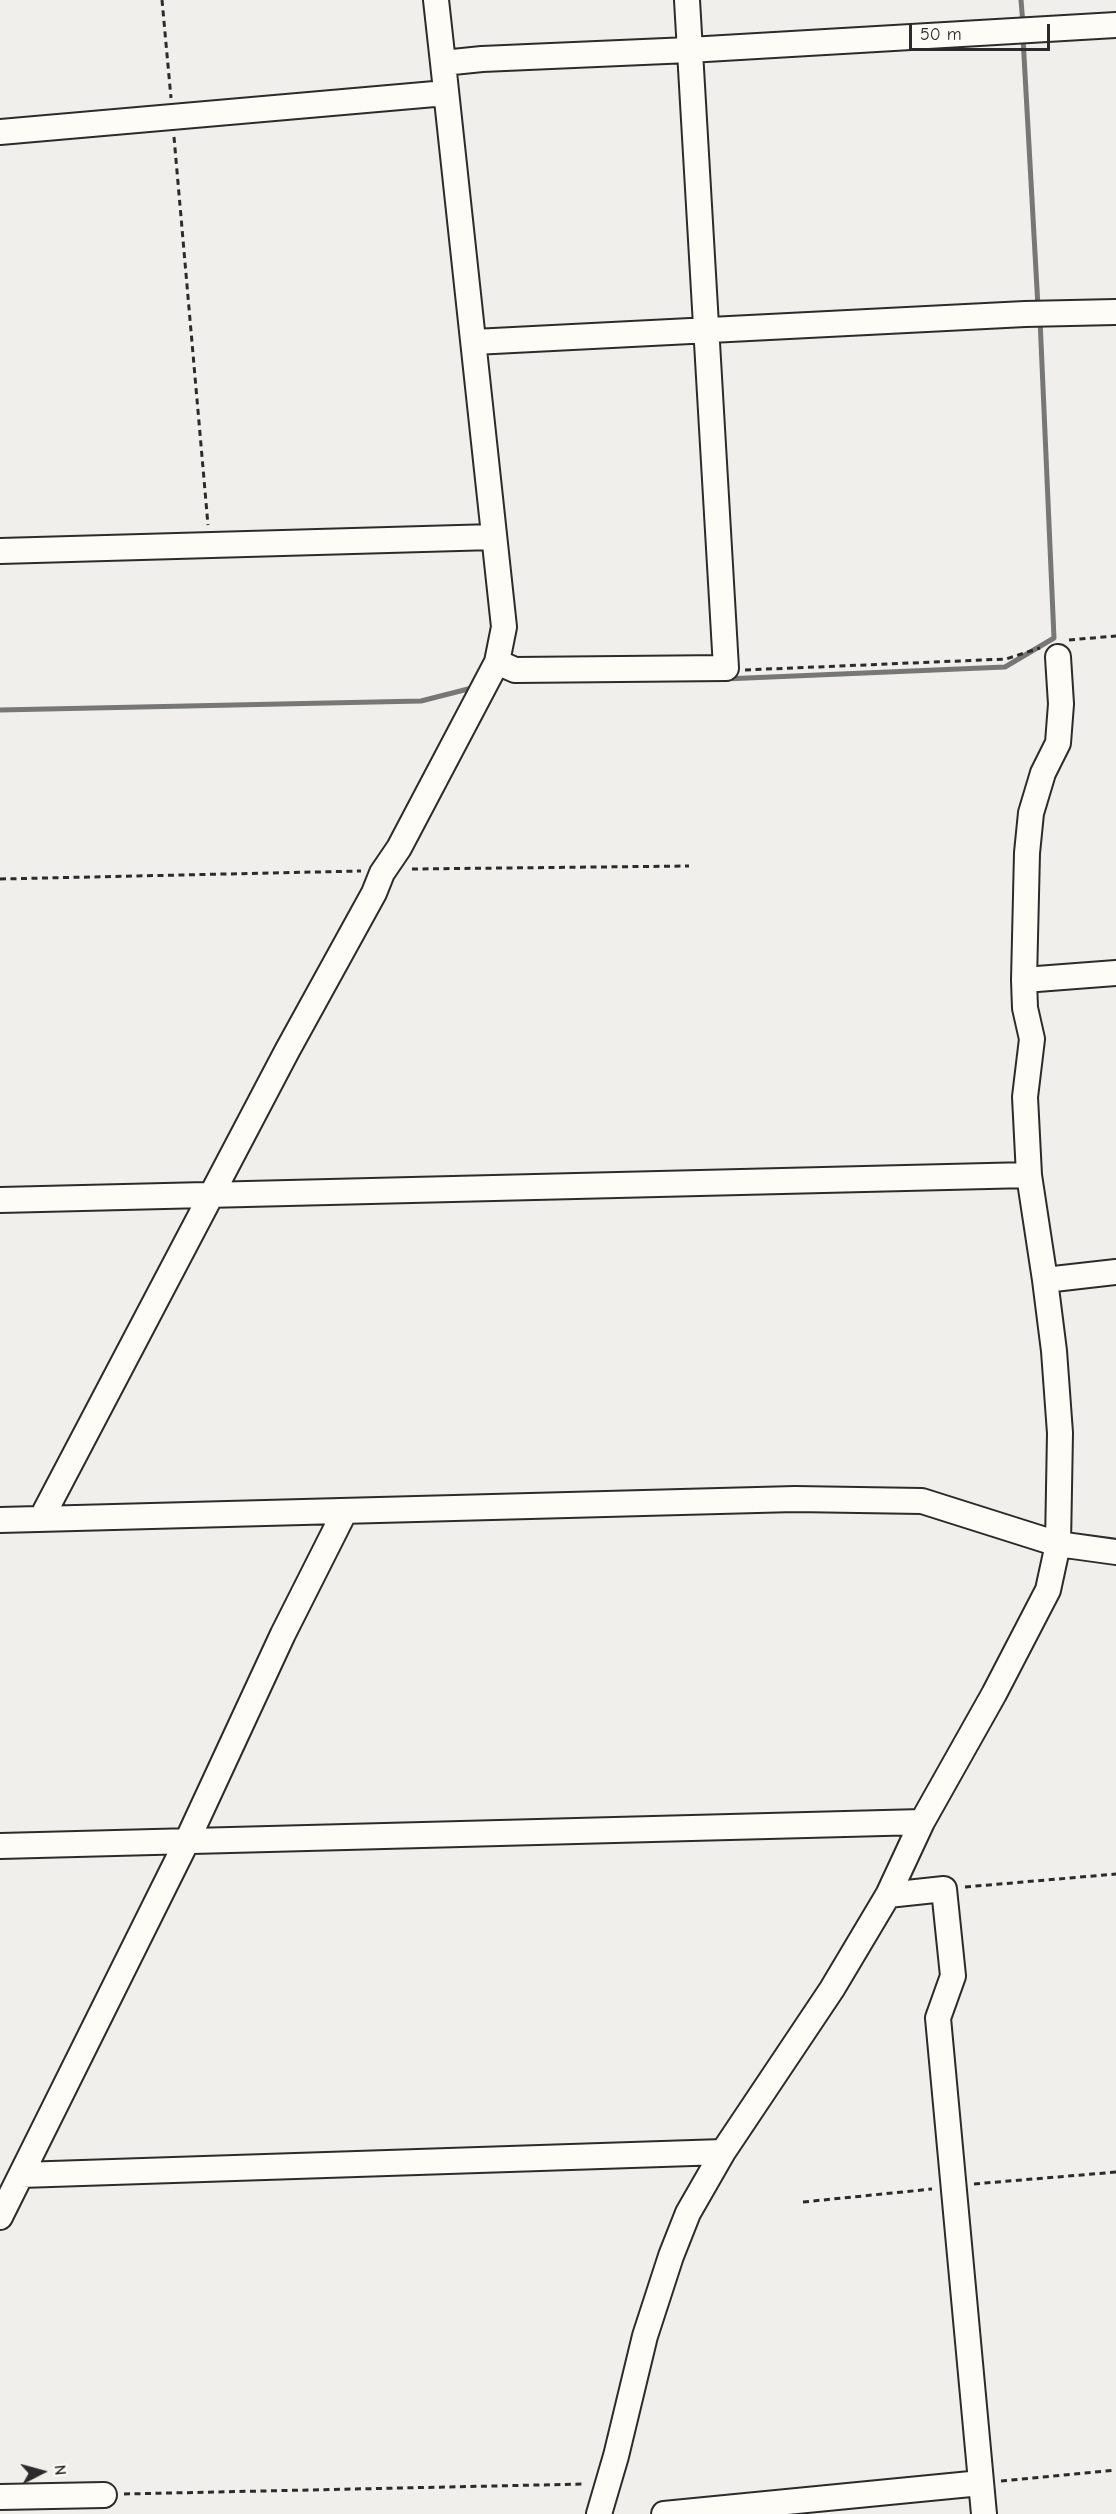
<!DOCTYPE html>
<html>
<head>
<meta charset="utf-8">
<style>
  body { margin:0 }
  #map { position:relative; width:1116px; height:2514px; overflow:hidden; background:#f0efeb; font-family:"Comic Neue",sans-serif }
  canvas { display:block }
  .north { position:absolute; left:12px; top:2442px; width:60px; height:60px; -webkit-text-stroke:4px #fdfcf7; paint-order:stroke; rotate:84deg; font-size:16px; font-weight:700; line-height:24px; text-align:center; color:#2b2b2b }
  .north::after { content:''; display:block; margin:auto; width:21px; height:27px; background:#2b2b2b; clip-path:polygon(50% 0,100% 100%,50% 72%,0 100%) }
  .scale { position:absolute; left:909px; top:24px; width:141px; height:27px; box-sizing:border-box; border:3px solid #2b2b2b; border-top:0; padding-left:8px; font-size:18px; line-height:21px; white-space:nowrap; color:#2b2b2b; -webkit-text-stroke:4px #fdfcf7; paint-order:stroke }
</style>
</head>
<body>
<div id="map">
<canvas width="1116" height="2514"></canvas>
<div class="north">N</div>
<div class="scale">50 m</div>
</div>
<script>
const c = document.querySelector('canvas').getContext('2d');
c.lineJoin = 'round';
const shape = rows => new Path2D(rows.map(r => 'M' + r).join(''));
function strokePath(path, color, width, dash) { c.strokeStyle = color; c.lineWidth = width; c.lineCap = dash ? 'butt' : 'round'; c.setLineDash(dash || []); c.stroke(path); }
strokePath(shape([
  [1021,0,1023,25],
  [1023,38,1038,307],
  [724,679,1005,667,1054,638,1040,319],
  [0,710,421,701,476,687]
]), '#777775', 5);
const minor = shape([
  [436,0,443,63],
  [0,132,446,93],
  [474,342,1025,314,1116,312],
  [0,551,494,537],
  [497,662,515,670,726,668,687,0],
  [1024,980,1027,853,1031,813,1043,773,1058,743,1061,704,1058,657],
  [0,1200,1029,1175],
  [1045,1280,1029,1175,1025,1097,1032,1039,1025,1008,1024,980,1116,973],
  [41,1519,287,1051,374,893,382,873,399,848,497,662,504,627,443,63,482,59,689,50,1116,25],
  [0,1520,795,1499,922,1501,1058,1544,1116,1552],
  [0,1846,922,1822],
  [888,1895,944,1889,953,1976,938,2018,984,2514],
  [21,2175,723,2152],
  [0,2217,187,1841,283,1634,345,1511],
  [0,2497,104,2495],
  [599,2514,616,2456,645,2336,671,2256,688,2213,723,2152,832,1989,888,1895,922,1822,994,1694,1048,1590,1058,1544,1060,1433,1054,1351,1045,1280,1116,1272],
  [664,2514,981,2483]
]);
strokePath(minor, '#2b2b2b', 28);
strokePath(shape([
  [162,0,171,98],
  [174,137,208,525],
  [1069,640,1116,636],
  [745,670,1006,659,1040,648],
  [412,869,689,866],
  [0,879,361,871],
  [965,1887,1116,1874],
  [974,2184,1116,2172],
  [803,2202,932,2189],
  [1001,2481,1116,2470],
  [124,2494,585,2484]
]), '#2b2b2b', 3, [6, 4.5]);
strokePath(minor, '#fdfcf7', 24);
</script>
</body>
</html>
